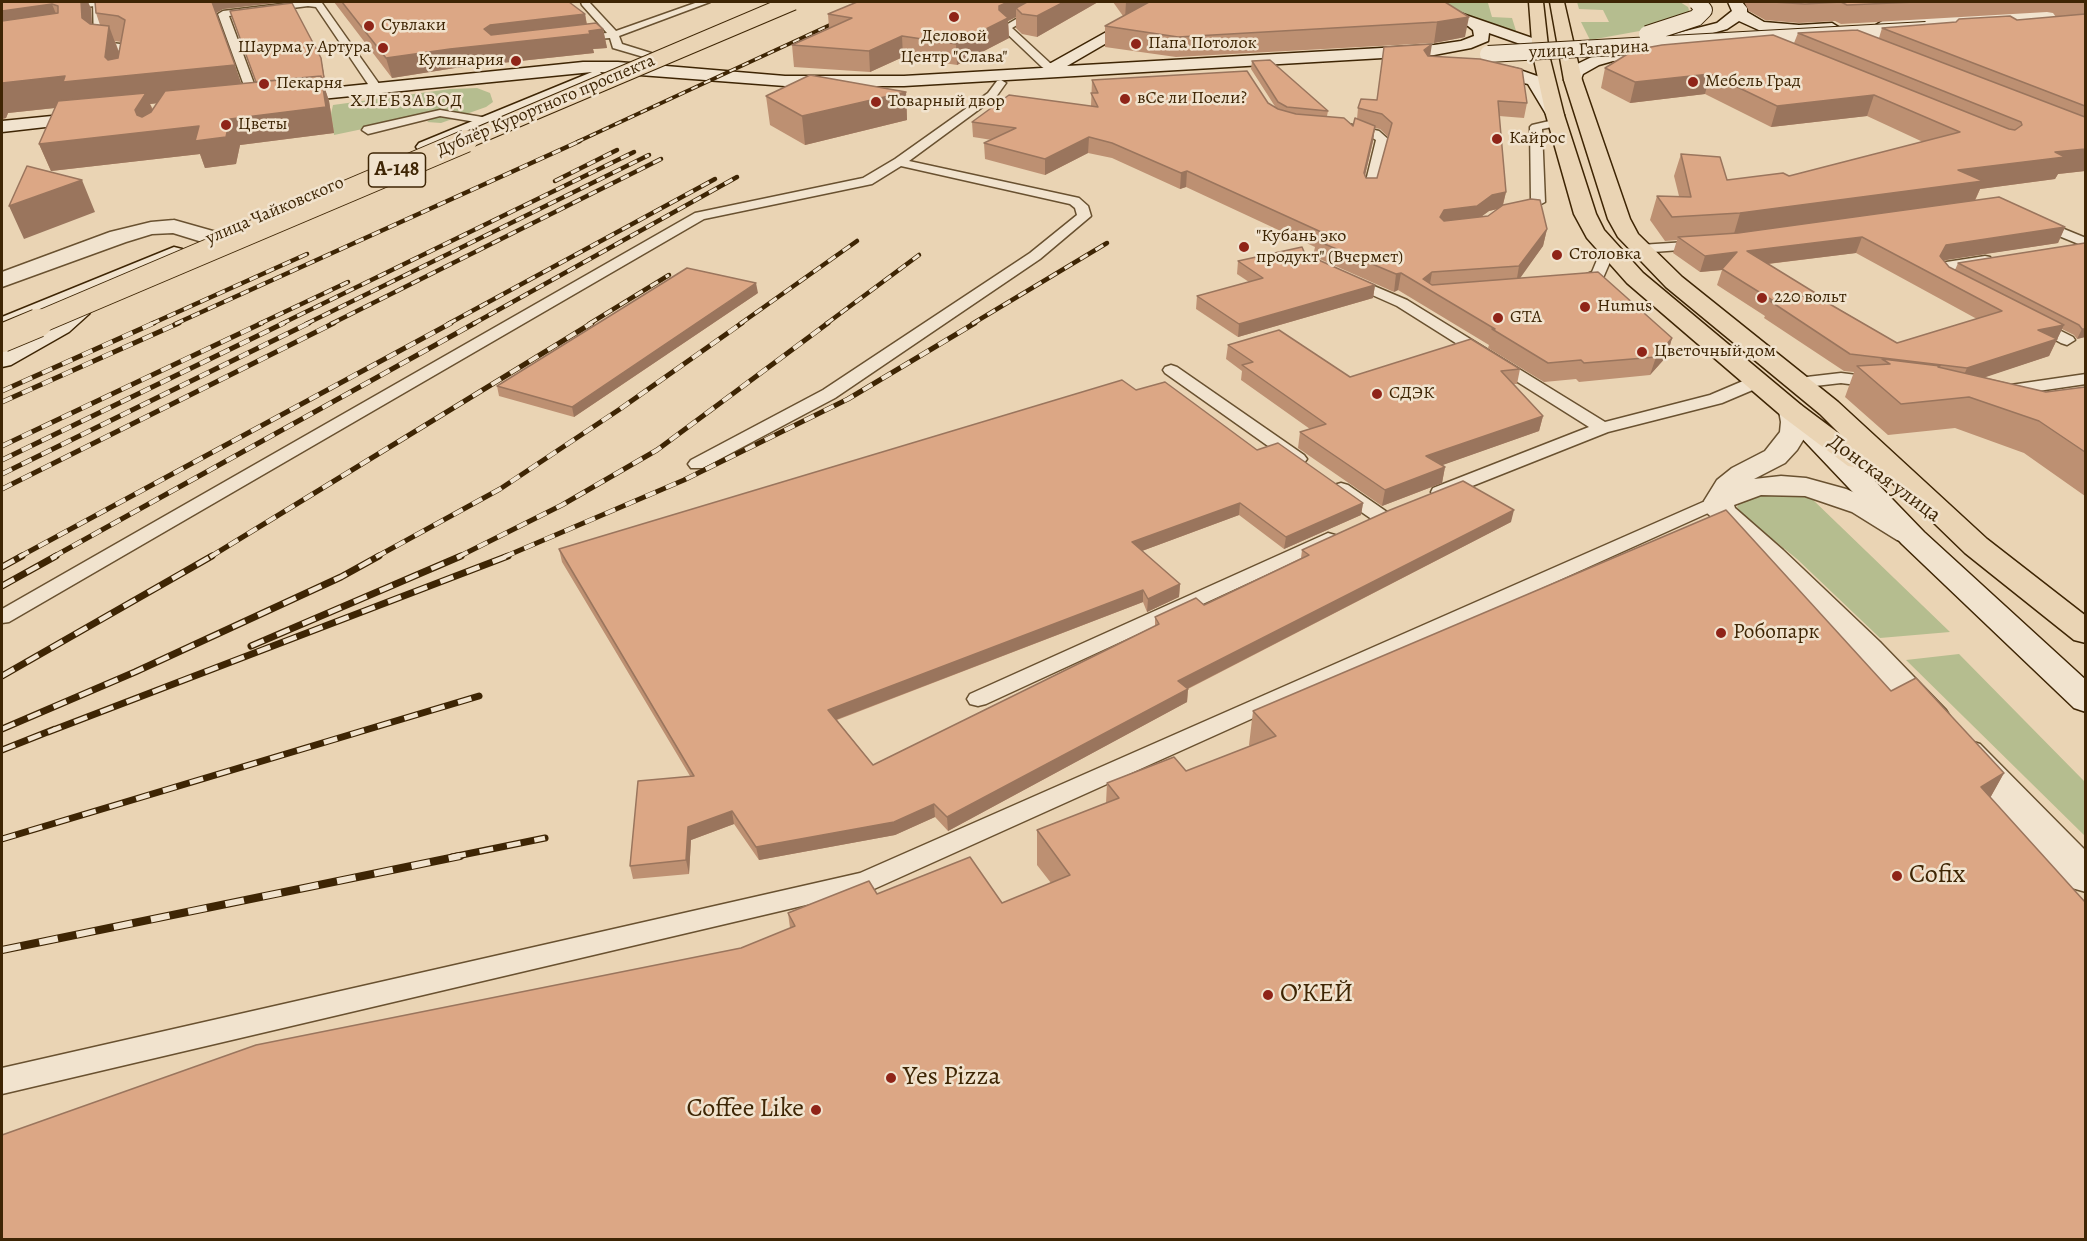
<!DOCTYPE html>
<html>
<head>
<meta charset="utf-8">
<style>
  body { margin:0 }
  #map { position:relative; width:2087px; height:1241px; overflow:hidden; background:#ead4b4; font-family:Alegreya,serif }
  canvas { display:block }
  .frame { position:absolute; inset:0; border:3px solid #3e2504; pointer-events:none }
</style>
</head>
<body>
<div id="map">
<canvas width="2087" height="1241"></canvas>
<div class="frame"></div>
</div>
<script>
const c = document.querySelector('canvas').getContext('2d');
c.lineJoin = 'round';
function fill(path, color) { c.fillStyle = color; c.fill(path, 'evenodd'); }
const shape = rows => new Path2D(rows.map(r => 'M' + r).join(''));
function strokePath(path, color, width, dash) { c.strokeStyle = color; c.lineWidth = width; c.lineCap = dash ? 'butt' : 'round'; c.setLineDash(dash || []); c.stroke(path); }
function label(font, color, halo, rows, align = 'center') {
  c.font = font + ' Alegreya,serif'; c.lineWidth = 5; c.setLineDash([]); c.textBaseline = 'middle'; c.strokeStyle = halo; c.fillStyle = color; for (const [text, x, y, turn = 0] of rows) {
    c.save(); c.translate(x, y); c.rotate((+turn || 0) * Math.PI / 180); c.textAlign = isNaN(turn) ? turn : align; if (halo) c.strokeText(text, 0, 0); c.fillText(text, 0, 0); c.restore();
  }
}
fill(shape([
  [1426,2,1493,2,1488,3,1492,17,1512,18,1517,34],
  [1577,2,1680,2,1688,7,1690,13,1645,30,1590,40,1581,22,1609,22,1603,10,1579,9],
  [477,88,490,93,493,102,486,107,441,123,427,122,439,113,334,135,331,114,333,105,450,89],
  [1756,493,1791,494,1810,497,1950,632,1880,638,1797,559,1743,515,1737,507,1741,500],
  [1959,654,2085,782,2085,836,1906,660]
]), '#b5bd8f');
const lane = shape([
  [93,2,102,2,104,42,128,45,133,48,129,71,121,71,120,69,122,51,101,49,94,43,93,2],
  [298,2,322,3,382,88,380,90,372,90,316,7,308,6,229,16,260,100,254,103,250,102,218,14,223,11,298,2],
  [581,2,589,2,616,31,698,2,710,2,619,36,622,44,651,53,652,55,647,58,613,48,610,38,572,41,572,37,576,36,607,33,582,5,581,2],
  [1045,2,1056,2,1012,28,1050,63,1058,65,1059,67,1054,70,1042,67,1001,28,1045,2],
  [1001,80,1006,83,996,97,909,161,1079,198,1088,206,1091,216,1040,259,835,398,703,468,691,468,688,464,691,460,823,390,1030,253,1077,215,1075,208,1070,204,901,166,872,184,704,219,9,622,2,623,2,609,695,213,863,178,895,159,988,93,997,81,1001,80],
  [440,110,488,118,494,121,488,124,440,116,368,134,362,130,364,127,440,110],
  [1558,119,1562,121,1562,125,1542,129,1545,202,1518,216,1508,216,1506,213,1508,210,1531,200,1530,127,1532,125,1558,119],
  [1348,124,1379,131,1388,139,1375,192,1365,192,1364,189,1376,140,1371,137,1344,130,1342,128,1348,124],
  [2037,218,2086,238,2086,247,2032,225,2030,222,2037,218],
  [1702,241,1707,242,1709,245,1707,248,1640,253,1633,249,1640,245,1702,241],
  [1609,244,1616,248,1603,278,1578,288,1568,288,1566,285,1568,282,1592,272,1602,248,1609,244],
  [1985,256,1990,257,1992,260,1990,263,1950,270,1962,280,1964,283,1962,286,1952,286,1935,271,1940,263,1985,256],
  [1348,275,1407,300,1605,422,1710,395,1743,381,1749,377,1761,377,1763,380,1755,389,1722,403,1608,432,1447,496,1433,496,1431,492,1433,488,1589,427,1397,306,1343,282,1341,279,1348,275],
  [2033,317,2073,337,2075,340,2067,345,2061,343,2028,325,2025,322,2028,319,2033,317],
  [1171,365,1177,367,1304,455,1307,459,1304,463,1292,463,1165,373,1163,370,1165,367,1171,365],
  [1841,373,1880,378,1888,383,1880,388,1841,383,1798,388,1790,383,1798,378,1841,373],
  [2086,374,2086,384,1997,397,1989,392,1997,387,2086,374],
  [1341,483,1348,485,1387,512,1390,516,1387,520,1373,520,1334,493,1332,489,1334,485,1341,483],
  [1719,495,1726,497,1728,501,1726,505,874,889,2,1094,2,1068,860,873,1719,495],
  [1328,533,1335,535,1338,539,1335,543,986,704,978,706,970,704,967,699,970,694,1328,533]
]);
const street = shape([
  [55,2,102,2,95,6,45,11,38,7,40,4,55,2],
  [174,220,220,233,223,238,220,243,212,245,173,233,152,234,126,242,2,287,2,272,110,232,151,222,174,220],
  [1792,403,1801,405,1805,411,1809,422,1808,432,1797,450,1785,463,1754,479,1781,476,1806,478,1846,489,1872,500,1919,528,1923,534,1919,540,1908,543,1897,540,1852,512,1805,496,1761,495,1734,505,1735,508,1783,550,1880,642,1946,710,1951,718,1946,726,1933,730,1920,726,1856,658,1705,511,1704,501,1717,480,1732,468,1765,451,1780,432,1781,422,1779,411,1783,405,1792,403],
  [1967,740,1980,744,2086,851,2086,892,2072,888,1954,762,1949,753,1954,744,1967,740]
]);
const secondary = shape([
  [1160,2,1177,2,1067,66,1434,45,1461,41,1474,36,1473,30,1468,26,1410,5,1408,2,1428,2,1538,40,1545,46,1549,55,1547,58,1535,58,1526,46,1489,33,1488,41,1471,48,1434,55,904,86,785,86,600,72,604,76,602,80,426,153,419,151,416,147,419,143,592,72,281,103,275,102,272,98,275,94,281,93,583,62,618,62,785,76,904,76,1042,68,1160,2],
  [1728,2,1742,2,1747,8,1747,12,1764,22,1799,25,1832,23,1840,28,1832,33,1799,35,1761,31,1739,21,1727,29,1656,49,1676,50,1678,53,1676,56,1613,61,1599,65,1583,74,1579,84,1573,85,1567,84,1564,80,1569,68,1600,53,1717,23,1732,11,1728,2],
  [2086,8,2086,17,1884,30,1876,25,1884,20,2086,8],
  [1480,62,1517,69,1540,77,1564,115,1561,119,1555,120,1549,119,1528,84,1474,71,1472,67,1480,62],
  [92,112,98,113,101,117,98,121,2,132,2,121,92,112],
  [174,247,182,249,185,254,182,259,100,293,89,314,69,332,11,365,2,367,2,350,51,322,71,305,2,332,2,317,174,247],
  [1804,416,1814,418,1924,532,2086,680,2086,712,2074,708,1902,544,1794,430,1790,424,1794,418,1804,416]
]);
const primary = shape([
  [1529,2,1543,2,1549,55,1564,115,1596,214,1604,230,1643,273,1801,405,1841,435,1820,414,1666,287,1618,237,1608,219,1564,80,1550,2,1564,2,1582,80,1630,219,1638,234,1682,277,1838,402,1987,539,2086,616,2086,643,2074,640,1965,553,1871,462,1868,466,1858,468,1848,466,1783,417,1627,283,1587,238,1574,214,1546,115,1533,55,1529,2]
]);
strokePath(lane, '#695130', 3);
strokePath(street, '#695130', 3);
strokePath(secondary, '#3e2504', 3);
strokePath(primary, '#3e2504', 3);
fill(lane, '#f1e3ce');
fill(street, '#f1e3ce');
fill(secondary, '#f1e3ce');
fill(primary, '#ead4b4');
const railFar4 = shape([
  [577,142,845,18]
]);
const railFar3 = shape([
  [555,181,617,150],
  [151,324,307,254],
  [175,324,580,141],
  [259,324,348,282],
  [281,324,634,152],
  [306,324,649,155],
  [331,324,661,159],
  [448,324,715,179],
  [473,324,737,177],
  [589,324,669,275],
  [740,324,857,241],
  [826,324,919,255],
  [972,324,1107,243]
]);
const railFar2 = shape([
  [2,391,154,323],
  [2,402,179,323],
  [2,446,262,323],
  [2,460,284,323],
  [2,474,309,323],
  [2,489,334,323],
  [19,557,451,323],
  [53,557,475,323],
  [210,557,592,323],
  [376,557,500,489,620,409,742,323],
  [458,557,562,505,657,450,828,323],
  [504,557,684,480,848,399,975,323]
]);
const railFar1 = shape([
  [2,567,22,556],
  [2,586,56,556],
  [251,646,461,556],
  [2,676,212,556],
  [2,729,135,672,341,577,379,556],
  [48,732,508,556],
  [2,750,55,729],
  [2,839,479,696],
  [452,857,545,838]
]);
const rail = shape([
  [2,950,460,856]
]);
strokePath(railFar4, '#3e2504', 4);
strokePath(railFar3, '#3e2504', 4.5);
strokePath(railFar2, '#3e2504', 5);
strokePath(railFar1, '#3e2504', 7);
strokePath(rail, '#3e2504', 8);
strokePath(railFar4, '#f1e3ce', 2, [7]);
strokePath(railFar3, '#f1e3ce', 3, [9]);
strokePath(railFar2, '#f1e3ce', 4, [11]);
strokePath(railFar1, '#f1e3ce', 4.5, [14]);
strokePath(rail, '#f1e3ce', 6, [19]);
const secondaryBridge = shape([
  [1647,34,1696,18,1704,10,1697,2],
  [1488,54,1926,30]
]);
const primaryBridgeFar2 = shape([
  [463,142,793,2]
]);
const primaryBridgeFar1 = shape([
  [35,324,466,141]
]);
const primaryBridge = shape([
  [2,338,38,323]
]);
strokePath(secondaryBridge, '#3e2504', 18, []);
strokePath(primaryBridgeFar2, '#3e2504', 18, []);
strokePath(primaryBridgeFar1, '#3e2504', 24, []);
strokePath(primaryBridge, '#3e2504', 30, []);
strokePath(secondaryBridge, '#f1e3ce', 16);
strokePath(primaryBridgeFar2, '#ead4b4', 16);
strokePath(primaryBridgeFar1, '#ead4b4', 22);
strokePath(primaryBridge, '#ead4b4', 28);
fill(shape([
  [2,2,88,2,91,9,92,24,100,25,96,13,95,2,283,2,223,9,216,13,241,84,256,82,321,58,326,86,324,86,329,101,334,133,240,145,236,164,205,168,200,154,51,171,39,144,55,108,8,113,6,118,2,119],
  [115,41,121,42,119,52],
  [157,103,153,109,150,104],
  [334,2,569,2,585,14,587,24,603,29,607,48,593,49,594,53,455,68,392,78],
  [1098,2,1037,37,1022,34,1016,28,1016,17,1008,21,1009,38,957,65,903,57,870,72,794,67,792,45,829,29,828,14],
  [1113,2,1445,2,1465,37,1434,43,1176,57,1105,47,1105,26,1123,16],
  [1744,2,2085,2,2085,171,2058,174,2055,179,1980,189,1975,201,2065,227,2058,243,1943,260,1949,267,1955,270,1958,263,2085,243,2085,337,2077,339,2074,335,2062,329,2049,356,1984,377,2046,392,2085,387,2085,496,2024,453,1955,428,1888,435,1845,397,1854,372,1844,371,1764,318,1765,316,1717,285,1722,270,1700,272,1673,253,1677,240,1665,241,1650,220,1657,196,1679,196,1674,176,1681,154,1727,180,1789,176,1923,142,1867,116,1771,127,1705,94,1630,103,1601,88,1605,68,1794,43,1798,33,1879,38,1882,28,2017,20,2056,17,2053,13,2047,12,1841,24,1835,21,1799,23,1765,20,1749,11],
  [1856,253,1977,319,1897,343,1817,296,1768,264],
  [1430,57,1527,103,1524,118,1499,116,1506,192,1503,205,1547,229,1543,246,1519,278,1672,338,1667,356,1650,375,1579,382,1576,379,1544,382,1488,348,1489,345,1398,290,1394,292,1313,256,1315,247,1186,187,1180,189,1112,158,1088,153,1045,175,985,159,984,143,992,140,973,137,972,122,1091,106,1092,80,1268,103,1276,108,1251,69,1252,61,1328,111,1327,116,1353,126,1357,119,1358,108,1377,100],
  [1375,128,1380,129,1388,137,1377,178,1366,178,1365,175,1373,141],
  [1497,209,1488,216,1482,216,1489,211],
  [906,92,907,120,805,145,770,125,766,96],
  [1305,254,1375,285,1373,298,1238,337,1196,309,1197,296,1249,282,1237,274,1238,261],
  [758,293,574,417,499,396,497,386],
  [1228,345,1350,377,1520,369,1517,384,1514,384,1543,416,1539,431,1442,465,1445,467,1442,483,1382,506,1298,448,1300,432,1310,429,1241,380,1242,371,1226,359],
  [1136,390,1363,503,1361,515,1284,549,1239,515,1142,551,1180,584,1179,597,1147,612,1143,602,837,720,873,765,1155,626,1155,617,1204,605,1301,558,1302,550,1511,522,1188,689,1187,702,948,831,935,817,895,835,759,860,734,824,691,840,689,874,633,879,630,866,690,776,562,562,559,549],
  [1891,691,2004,773,1990,798,741,948,790,928,788,913,877,894,1002,903,1051,883,1037,865,1037,830,1106,803,1107,783,1186,771,1250,746,1249,745,1253,711]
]), '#bd9072');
fill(shape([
  [2,2,52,4,63,31,2,40],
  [81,2,88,2,91,9,93,45,82,18],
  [212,2,283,2,223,9,216,13],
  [1008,2,1041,2,1016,8,1016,17,1008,21,1009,38,957,65,956,44,999,6],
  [1064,2,1098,2,1037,37,1037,16],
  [1126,2,1156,2,1125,19],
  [585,14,588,33,589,31,603,29,607,48,593,49,594,53,455,68,392,78,386,58,484,29,490,25],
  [1469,17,1465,37,1434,43,1437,22],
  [109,26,119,53,235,65,245,94,150,104,156,119,230,119,260,93,321,58,326,86,324,86,329,101,334,133,240,145,236,164,205,168,200,154,51,171,39,144,73,106,8,113,6,118,2,119,2,83,65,76,105,57],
  [902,36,903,57,870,72,869,51],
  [1432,44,1430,57,1422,63,1424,50],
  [1710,74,1705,94,1630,103,1635,82],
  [906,92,907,120,805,145,802,116],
  [1874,95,1867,116,1771,127,1777,106],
  [1375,126,1373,141,1362,188,1364,173],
  [1089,137,1088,153,1045,175,1045,159],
  [2085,149,2085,171,2058,174,2055,179,1980,189,1973,204,1733,237,1740,213,1958,170,2055,152],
  [1187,171,1186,187,1180,189,1181,173],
  [82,180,95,212,24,239,9,206],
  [1506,192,1502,208,1489,211,1474,222,1441,227,1440,217,1444,210,1492,195],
  [2065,227,2058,243,1940,261,1940,256,1946,245],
  [1547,229,1543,246,1516,284,1519,266],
  [1862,237,1856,253,1742,267,1747,251],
  [1737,252,1722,270,1700,272,1705,256],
  [1432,272,1429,290,1423,279],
  [1401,273,1398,290,1394,292,1396,274],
  [756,283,758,293,574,417,572,407],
  [1375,285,1373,298,1238,337,1239,324],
  [2064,325,2049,356,1959,386,1967,368,2038,330],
  [2082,329,2085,329,2085,337,2077,339],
  [1672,338,1667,356,1650,375,1656,357],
  [1543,416,1539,431,1423,472,1426,456],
  [1445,467,1442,483,1382,506,1385,490],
  [1240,503,1239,515,1131,555,1132,542],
  [1363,503,1361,515,1284,549,1286,537],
  [1514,510,1511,522,1177,694,1178,681],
  [1180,584,1179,597,1147,612,1148,599],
  [1143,590,1143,602,830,722,828,710],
  [1188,689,1187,702,948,831,947,817],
  [2004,773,1985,807,1981,787],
  [934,804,935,817,895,835,759,860,756,847],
  [732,811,734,824,691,840,689,874,686,860,688,827]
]), '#9a755d');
const building = shape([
  [2,2,81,2,82,18,90,24,109,26,105,57,108,60,118,58,125,20,118,16,96,13,95,2,212,2,235,65,63,82,65,76,2,83,2,21,58,13,58,6,52,4,2,11,2,2],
  [342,2,569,2,585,14,490,25,484,29,491,35,596,23,603,29,589,31,590,34,450,49,386,58,342,2],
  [857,2,1008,2,999,6,999,10,1008,18,956,44,902,36,869,51,792,45,852,18,828,14,857,2],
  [1027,2,1064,2,1037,16,1022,14,1016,8,1027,2],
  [1149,2,1445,2,1469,17,1437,22,1178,37,1105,26,1149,2],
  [1773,2,1915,2,1847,5,1841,2,1805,4,1773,2],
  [292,3,321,58,324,78,321,78,321,76,256,82,230,11,292,3],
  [2085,14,2085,106,1882,28,1956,22,1959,19,2010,16,2017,20,2085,14],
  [1857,30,2085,117,2085,149,2055,152,2065,157,1958,170,1983,181,1740,213,1672,217,1657,196,1691,197,1681,154,1720,157,1727,180,1783,173,1789,176,1960,132,1874,95,1777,106,1710,74,1635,82,1605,68,1634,50,1662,45,1773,35,2009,129,2015,130,2022,125,2021,122,1798,33,1857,30],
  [1432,44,1424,50,1428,56,1480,59,1522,69,1527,103,1498,101,1506,192,1492,195,1477,206,1444,210,1440,217,1444,221,1488,216,1503,205,1531,199,1540,200,1547,229,1519,266,1432,272,1423,279,1432,285,1598,272,1672,338,1656,357,1584,363,1581,360,1548,363,1492,329,1495,329,1401,273,1396,274,1315,240,1330,236,1187,171,1181,173,1112,143,1089,137,1045,159,984,143,1016,128,972,122,1009,95,1098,107,1091,93,1098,93,1092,80,1247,71,1268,103,1278,109,1296,114,1344,118,1353,126,1355,118,1375,126,1364,173,1366,178,1377,178,1392,123,1382,114,1358,108,1361,99,1377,100,1384,47,1432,44],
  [1270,60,1328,111,1287,107,1278,102,1252,61,1270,60],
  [810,75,906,92,802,116,766,96,810,75],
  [321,76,326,107,230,119,226,137,195,141,199,126,39,144,58,101,146,93,135,110,137,115,142,117,151,112,165,91,321,76],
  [27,166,82,180,9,206,27,166],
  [1999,197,2065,227,1946,245,1940,256,1949,267,2064,325,2038,330,2057,339,1967,368,1850,354,1770,301,1811,295,1772,300,1722,269,1737,252,1705,256,1678,237,1738,233,1999,197],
  [1862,237,2002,311,1897,343,1814,295,1817,294,1747,251,1862,237],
  [2085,243,2085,329,2082,329,2079,325,1958,263,2085,243],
  [1302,247,1305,254,1375,285,1239,324,1197,296,1263,278,1238,261,1302,247],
  [687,268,756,283,572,407,497,386,687,268],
  [1279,330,1350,377,1471,339,1520,369,1501,371,1543,416,1426,456,1445,467,1385,490,1300,432,1326,424,1242,365,1253,362,1228,345,1279,330],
  [1882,359,1940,366,1938,367,2046,392,2085,387,2085,452,2039,421,1969,397,1901,404,1857,366,1890,364,1882,359],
  [1122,380,1136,390,1165,382,1257,450,1278,443,1363,503,1286,537,1240,503,1132,542,1180,584,1148,599,1143,590,828,710,873,765,1159,624,1155,617,1196,598,1204,605,1309,555,1302,550,1390,510,1463,481,1514,510,1178,681,1188,689,947,817,934,804,894,822,756,847,732,811,688,827,686,860,630,866,638,781,694,776,559,549,1122,380],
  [1726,510,1891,691,1916,678,2004,773,1981,787,2085,902,2085,1239,2,1239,2,1135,256,1045,741,948,795,926,788,913,869,881,877,894,970,857,1002,903,1070,875,1037,830,1119,798,1107,783,1174,757,1186,771,1276,736,1253,711,1726,510]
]);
fill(building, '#dca785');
strokePath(building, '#9a755d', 1.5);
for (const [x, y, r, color] of [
  [954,17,6,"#8f2418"],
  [369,26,6,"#8f2418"],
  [1136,44,6,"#8f2418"],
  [383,48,6,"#8f2418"],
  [516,61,6,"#8f2418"],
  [1693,82,6,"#8f2418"],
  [264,84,6,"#8f2418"],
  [1125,99,6,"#8f2418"],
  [876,102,6,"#8f2418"],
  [226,125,6,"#8f2418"],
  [1497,139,6,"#8f2418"],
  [1244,247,6,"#8f2418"],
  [1557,255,6,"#8f2418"],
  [1762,298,6,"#8f2418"],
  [1585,307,6,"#8f2418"],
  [1498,318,6,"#8f2418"],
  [1642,352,6,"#8f2418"],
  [1377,394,6,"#8f2418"],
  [1721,633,6,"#8f2418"],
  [1897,876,6,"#8f2418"],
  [1268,995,6,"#8f2418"],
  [891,1078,6,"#8f2418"],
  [816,1110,6,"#8f2418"]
]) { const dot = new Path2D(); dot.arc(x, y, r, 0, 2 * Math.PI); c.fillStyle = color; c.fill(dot); strokePath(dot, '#f1e3ce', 2); }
label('18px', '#3e2504', '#f1e3ce', [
  ["Сувлаки",381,26],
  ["Деловой",954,37,"center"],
  ["Центр \"Слава\"",954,58,"center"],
  ["Папа Потолок",1148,44],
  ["Шаурма у Артура",371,48,"right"],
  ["Кулинария",504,61,"right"],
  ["Мебель Град",1705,82],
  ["Пекарня",276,84],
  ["вСе ли Поели?",1137,99],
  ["Товарный двор",888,102],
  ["Цветы",238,125],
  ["Кайрос",1509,139],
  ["\"Кубань эко",1256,237],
  ["продукт\" (Вчермет)",1256,258],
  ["Столовка",1569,255],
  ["220 вольт",1774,298],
  ["Humus",1597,307],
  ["GTA",1510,318],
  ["Цветочный дом",1654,352],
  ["СДЭК",1389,394]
], 'left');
label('18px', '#3e2504', '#f1e3ce', [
  ["улица Гагарина",1589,50,-3],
  ["Дублёр Курортного проспекта",546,106,-23],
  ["улица Чайковского",275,211,-23]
]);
c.letterSpacing = '1.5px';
label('18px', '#3e2504', '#f1e3ce', [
  ["ХЛЕБЗАВОД",407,102]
]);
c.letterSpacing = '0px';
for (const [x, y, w] of [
  [397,170,57]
]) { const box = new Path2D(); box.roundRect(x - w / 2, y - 17, w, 34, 4.5); c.fillStyle = '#f1e3ce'; c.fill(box); strokePath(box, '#3e2504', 1.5); }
label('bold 20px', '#3e2504', null, [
  ["А-148",397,170]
]);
label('21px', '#3e2504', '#f1e3ce', [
  ["Донская улица",1884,479,36]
]);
label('21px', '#3e2504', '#f1e3ce', [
  ["Робопарк",1733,633]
], 'left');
label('26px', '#3e2504', '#f1e3ce', [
  ["Cofix",1909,876],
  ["О’КЕЙ",1280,995],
  ["Yes Pizza",903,1078],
  ["Coffee Like",804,1110,"right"]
], 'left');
</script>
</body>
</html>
